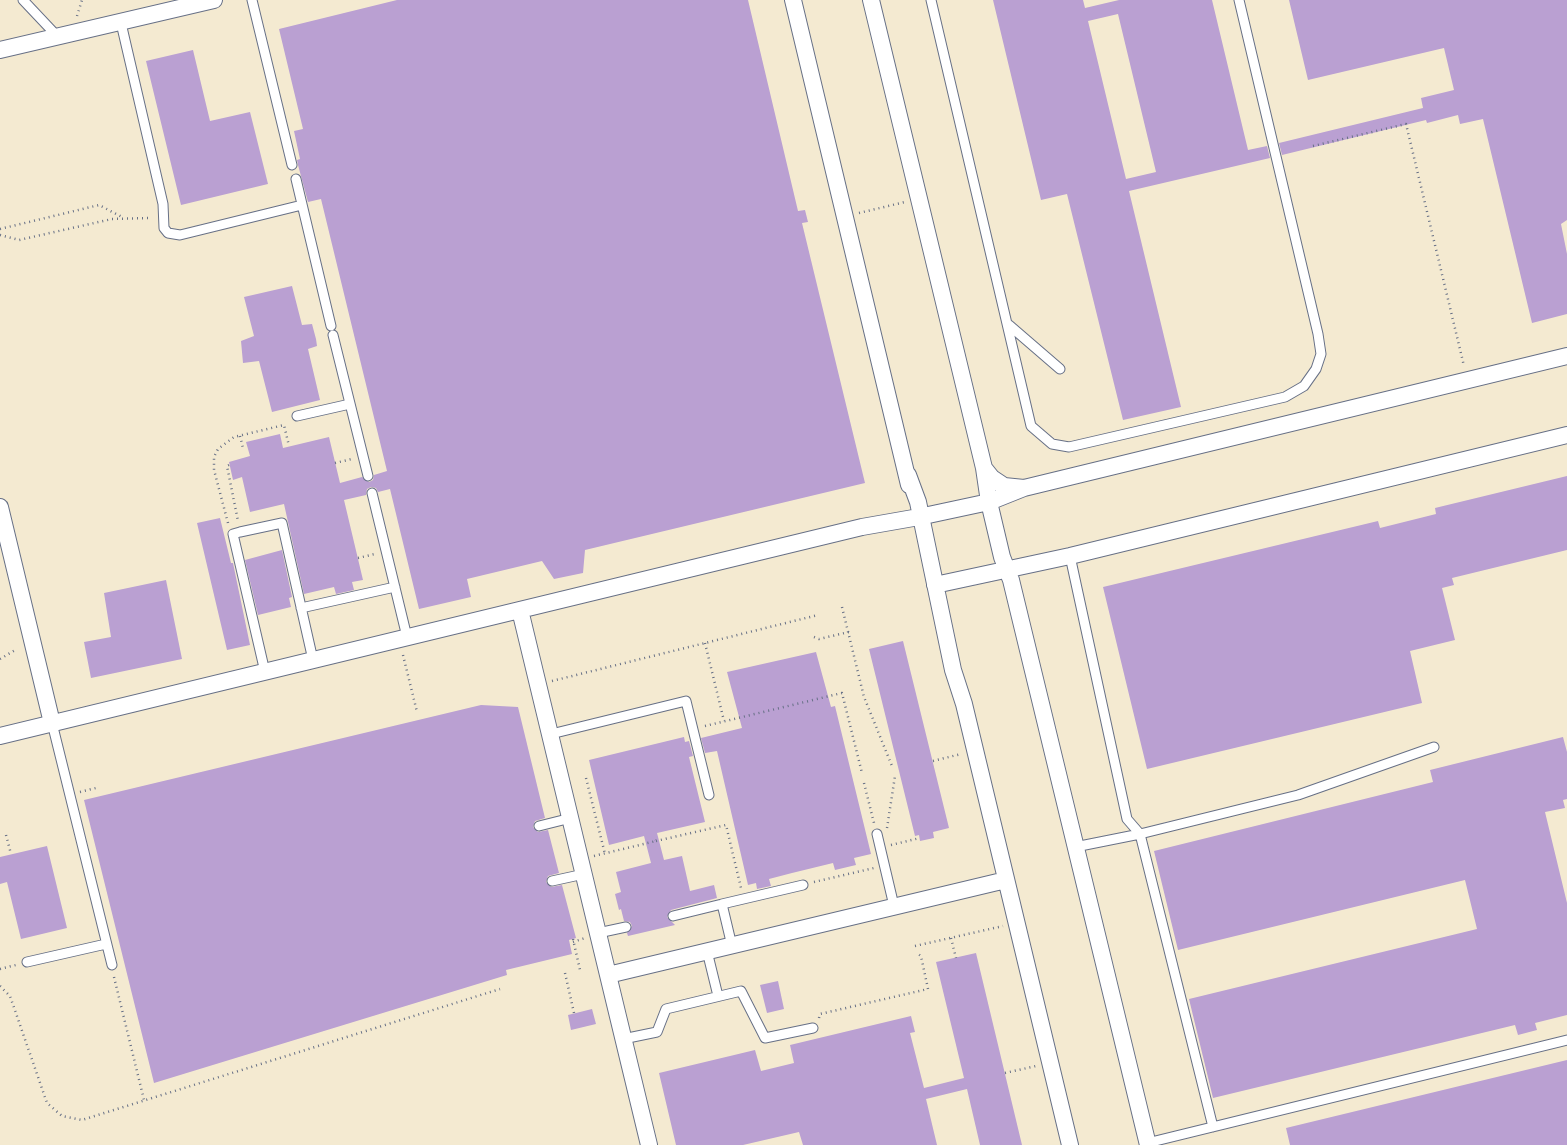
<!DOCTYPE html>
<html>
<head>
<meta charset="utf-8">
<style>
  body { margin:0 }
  canvas { display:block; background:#f4ead1 }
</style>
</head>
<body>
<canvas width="1567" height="1145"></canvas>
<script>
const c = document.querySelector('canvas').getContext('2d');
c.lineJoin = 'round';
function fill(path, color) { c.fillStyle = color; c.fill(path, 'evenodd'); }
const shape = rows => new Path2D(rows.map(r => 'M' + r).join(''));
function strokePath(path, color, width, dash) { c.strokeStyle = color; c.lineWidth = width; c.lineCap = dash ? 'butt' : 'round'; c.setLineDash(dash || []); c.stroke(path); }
fill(shape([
  [397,0,748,0,798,211,805,210,808,222,802,223,865,483,585,550,583,573,554,579,542,561,467,579,471,597,419,609,390,489,378,492,376,488,371,487,367,489,366,495,344,500,363,580,352,582,354,590,336,594,334,587,304,594,284,504,250,512,242,477,233,480,229,462,250,456,246,442,280,434,283,448,329,437,340,483,362,477,369,482,373,480,374,475,387,471,321,199,308,202,298,165,297,160,300,159,294,131,303,129,279,29],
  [993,0,1083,0,1085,8,1119,0,1212,0,1248,150,1267,146,1270,158,1129,191,1181,407,1123,420,1067,194,1041,200],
  [1118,14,1156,172,1126,179,1088,21],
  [1289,0,1567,0,1567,220,1561,224,1567,254,1567,314,1532,323,1483,119,1460,124,1458,115,1427,123,1426,120,1282,155,1279,143,1423,108,1421,98,1454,90,1444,48,1308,80],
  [193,50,210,121,250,112,268,184,181,205,146,61],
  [292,286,302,325,312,324,316,339,317,346,308,349,320,400,272,412,259,361,243,363,241,341,254,336,244,297],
  [1567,476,1567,550,1452,578,1454,585,1442,588,1455,640,1410,651,1422,703,1147,769,1103,587,1378,521,1380,528,1436,514,1435,508],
  [220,518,231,563,233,563,250,645,227,650,197,523],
  [282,550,292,597,289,598,291,607,258,615,245,560],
  [166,580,182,659,91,678,84,642,111,637,104,593],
  [903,641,949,828,933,832,934,838,920,841,919,835,915,836,869,649],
  [816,652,831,707,835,706,871,854,854,858,856,865,835,870,833,863,792,873,769,879,771,886,757,889,756,883,748,885,717,751,705,753,701,738,742,728,727,672],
  [481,705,518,707,545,818,535,821,533,827,538,832,548,830,559,873,548,876,546,882,551,887,562,885,576,938,569,940,572,954,506,970,507,975,154,1083,84,800],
  [684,737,685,742,689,741,693,756,689,757,705,822,657,833,664,860,682,856,690,891,714,885,717,898,671,910,667,917,675,925,628,936,627,933,632,926,630,922,624,921,621,909,619,910,615,894,621,892,616,872,651,863,644,836,609,845,589,760],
  [1563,737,1567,752,1567,799,1563,800,1565,808,1545,812,1567,903,1567,1015,1535,1023,1537,1030,1518,1035,1515,1025,1213,1098,1189,999,1477,929,1465,880,1178,950,1154,851,1433,782,1430,770],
  [47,846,67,928,21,939,7,882,0,884,0,857],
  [976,953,1022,1145,980,1145,967,1089,926,1099,937,1145,803,1145,799,1132,743,1145,676,1145,659,1073,730,1056,755,1050,761,1071,794,1063,790,1045,911,1016,915,1032,910,1033,924,1088,964,1078,936,962],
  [778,981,784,1009,767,1013,760,985],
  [592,1009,596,1024,571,1030,568,1015],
  [1567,1060,1567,1145,1290,1145,1286,1128]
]), '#baa0d2');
const lane = shape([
  [23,0,57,36],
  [252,0,292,165],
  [931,0,1031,426,1052,444,1069,447,1285,397,1304,386,1316,369,1321,354,1318,334,1239,0],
  [121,23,163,204,164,228,168,233,180,235,302,205],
  [296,179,331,326],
  [1009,325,1060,369],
  [333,335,368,476],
  [297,416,350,404],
  [372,493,407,637],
  [1070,556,1127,819,1140,834,1213,1127],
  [301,608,395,587],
  [265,672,233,534,240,532,282,523,313,660],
  [52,723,112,965],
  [551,734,686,701,709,795],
  [539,826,571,818],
  [877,834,894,906],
  [1075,847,1140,834,1298,795,1434,747],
  [552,881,584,874],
  [722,904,803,885],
  [673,916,722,904,732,946],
  [598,933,626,927],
  [707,951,718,996],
  [27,962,106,944],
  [623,1039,657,1032,666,1009,741,991,765,1038,813,1028],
  [1147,1143,1567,1040]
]);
const street = shape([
  [793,0,909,485],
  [871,0,984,468,989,502,1002,557,1011,580,1148,1145],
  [0,50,214,0],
  [984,468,992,478,1004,486,1024,488],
  [908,475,918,502,953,670,964,704,1070,1145],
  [0,507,52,723],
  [935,585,1070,556,1567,435],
  [520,610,649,1145],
  [0,736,862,527,919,517,989,502,1024,488,1567,356],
  [608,975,1006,880]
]);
strokePath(lane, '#677086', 11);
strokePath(street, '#677086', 18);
strokePath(shape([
  [77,16,82,0],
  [1313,146,1406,124,1464,366],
  [859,213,905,202],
  [0,229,99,205,122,217],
  [0,235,19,240,112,219,151,218],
  [240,436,243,448],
  [335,463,352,459],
  [229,465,227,466,238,521],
  [228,523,214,470,214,457,218,449,234,437,284,425,289,446],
  [358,558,375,554],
  [842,607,864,697,892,766],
  [814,637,819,639,849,632],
  [705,643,724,721],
  [403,655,417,712],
  [0,659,17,649],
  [552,681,818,615],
  [705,726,842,693,862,773],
  [933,761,961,754],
  [586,778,605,854],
  [864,783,874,823],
  [80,792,96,788],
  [887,828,895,776],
  [6,835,11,854],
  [656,841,726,825,741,888],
  [891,845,920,838],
  [594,856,656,841,655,840],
  [814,882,874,868],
  [951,938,956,958],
  [573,939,580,970],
  [573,942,585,938],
  [915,946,1003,926],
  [0,969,16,965],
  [565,973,574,1013],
  [114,977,144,1100],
  [0,986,10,996,47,1103,62,1116,82,1120,500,989],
  [819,1018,820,1014,928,989,921,956,917,953],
  [1005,1073,1036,1066]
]), '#677086', 2.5, [1, 4]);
strokePath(lane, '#fff', 9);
strokePath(street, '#fff', 16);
</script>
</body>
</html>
